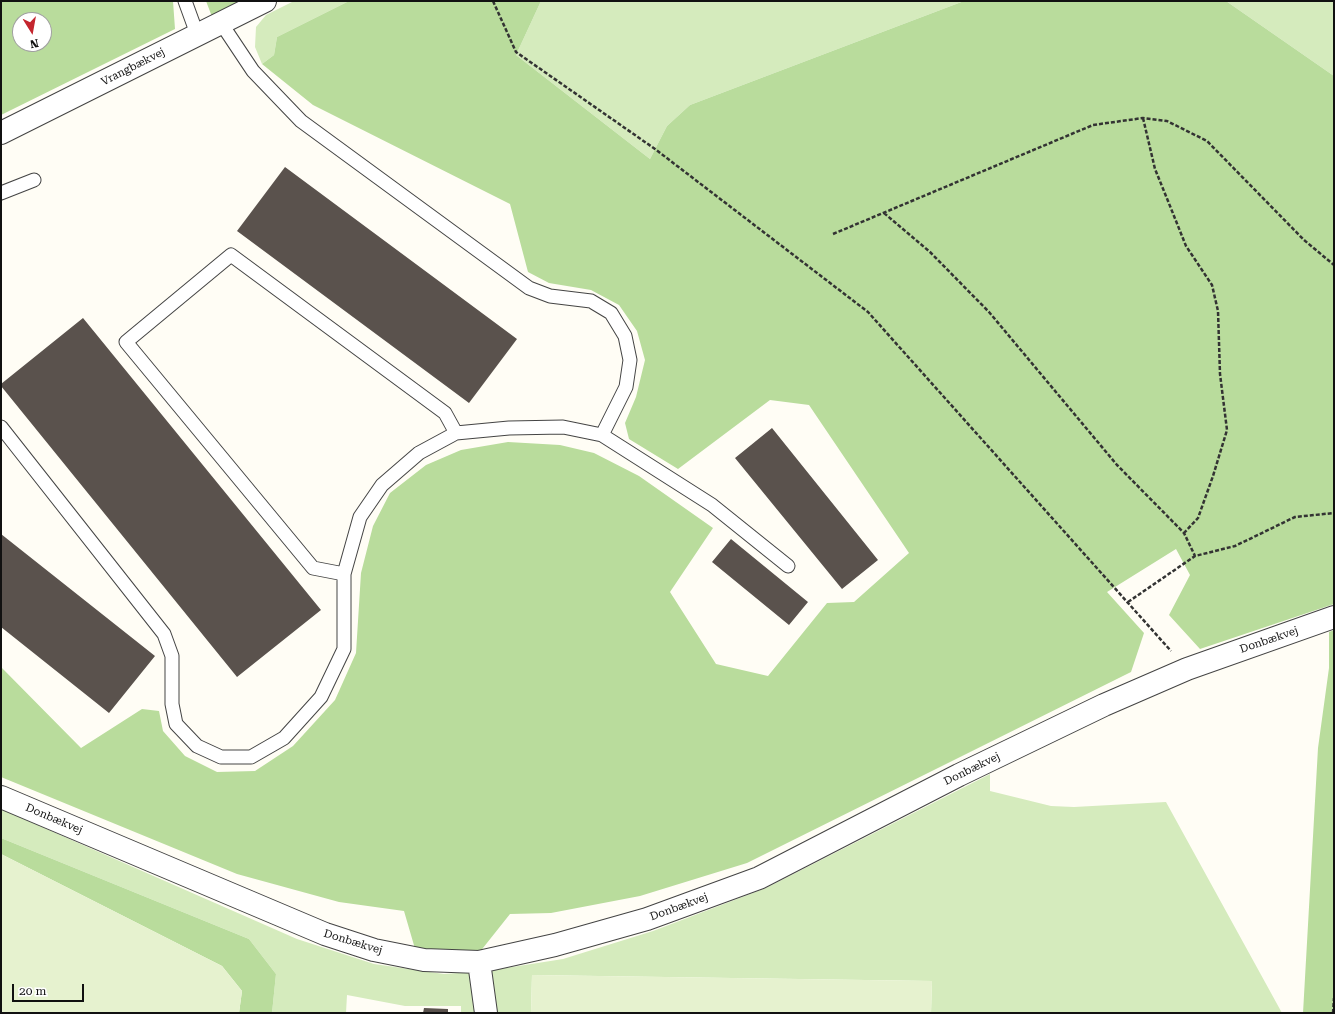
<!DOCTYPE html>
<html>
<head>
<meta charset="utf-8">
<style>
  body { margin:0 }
  #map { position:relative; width:1335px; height:1014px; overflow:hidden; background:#fffdf5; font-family:"Roboto Serif",serif }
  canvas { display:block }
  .frame { position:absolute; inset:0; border:2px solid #111; pointer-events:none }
  .north { position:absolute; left:12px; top:12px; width:40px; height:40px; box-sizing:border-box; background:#fff; border:1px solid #a0a0a0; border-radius:50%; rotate:169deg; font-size:11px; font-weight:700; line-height:16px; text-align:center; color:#111 }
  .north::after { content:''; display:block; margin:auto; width:14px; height:18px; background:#c4262e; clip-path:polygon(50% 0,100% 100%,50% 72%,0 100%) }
  .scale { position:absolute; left:12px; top:984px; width:72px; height:18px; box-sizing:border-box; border:2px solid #111; border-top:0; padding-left:5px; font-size:12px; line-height:14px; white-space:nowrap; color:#111; -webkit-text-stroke:3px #fff; paint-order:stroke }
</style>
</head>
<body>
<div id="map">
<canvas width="1335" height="1014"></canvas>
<div class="frame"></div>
<div class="north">N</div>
<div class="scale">20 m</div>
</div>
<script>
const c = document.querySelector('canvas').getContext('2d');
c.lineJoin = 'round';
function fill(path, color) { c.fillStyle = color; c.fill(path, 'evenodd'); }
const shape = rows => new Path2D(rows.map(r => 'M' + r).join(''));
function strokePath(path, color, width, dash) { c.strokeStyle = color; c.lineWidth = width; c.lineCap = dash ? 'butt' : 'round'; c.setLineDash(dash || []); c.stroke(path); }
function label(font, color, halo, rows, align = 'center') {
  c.font = font + ' "Roboto Serif",serif'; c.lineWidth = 4; c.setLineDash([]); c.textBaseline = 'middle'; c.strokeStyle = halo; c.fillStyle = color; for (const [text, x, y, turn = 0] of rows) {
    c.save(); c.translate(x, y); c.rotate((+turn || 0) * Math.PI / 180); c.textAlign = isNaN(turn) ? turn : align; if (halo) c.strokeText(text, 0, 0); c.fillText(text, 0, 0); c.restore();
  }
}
fill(shape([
  [294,1,349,1,277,37,274,55,262,64,255,47,256,27,266,15],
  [541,1,964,1,690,105,667,126,650,159,516,55],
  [1226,1,1334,1,1334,76],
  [990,774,990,791,1051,806,1074,807,1166,802,1282,1013,931,1013,932,981,532,975,531,1013,461,1013,461,1006,405,1006,347,995,346,1013,272,1013,276,974,249,939,1,838,1,809,297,939,374,964,444,974,487,971,563,959,653,931,766,888]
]), '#d5ebbd');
fill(shape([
  [1,1,173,1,175,29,1,115],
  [20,20,44,20,44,44,20,44],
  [206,1,254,1,214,22],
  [349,1,541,1,516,55,650,159,667,126,690,105,964,1,1226,1,1334,76,1334,604,1200,649,1169,615,1190,575,1176,549,1107,592,1144,633,1131,672,747,863,640,896,551,913,510,914,479,953,418,959,404,911,339,902,237,874,1,777,1,667,81,748,142,709,159,711,163,731,185,756,217,772,255,771,293,746,335,700,356,653,361,573,373,526,390,493,426,465,461,450,508,442,560,445,594,453,639,476,713,528,670,592,716,664,768,676,827,603,854,602,909,553,809,405,770,400,678,469,629,439,625,423,636,397,645,360,637,331,619,305,591,290,549,283,528,272,510,204,313,105,262,64,274,55,277,37],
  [1334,630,1334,1013,1303,1013,1318,748,1329,668,1329,632],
  [1,838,249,939,276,974,272,1013,239,1013,242,991,222,966,1,854]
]), '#b9dc9c');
fill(shape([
  [1,854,222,966,242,991,239,1013,1,1013],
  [532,975,932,981,931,1013,531,1013]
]), '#e6f2cf');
fill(shape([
  [285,167,517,339,469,403,237,231],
  [83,318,321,610,237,677,1,386,1,384],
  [772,428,878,560,842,589,735,458],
  [1,534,155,656,109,713,1,627],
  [731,539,808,602,789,625,712,562],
  [424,1008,448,1009,448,1013,423,1013]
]), '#5a524d');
const lane = shape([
  [185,1,197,34],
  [221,23,253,71,301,121,529,288,550,296,591,301,611,313,625,336,630,360,626,387,602,435],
  [1,193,34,180],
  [1,427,164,634,172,656,172,704,176,724,197,746,221,757,251,757,284,738,321,697,344,649,344,574,360,517,382,485,419,453,456,433,445,413,231,255,126,342,313,568,344,574],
  [456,433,509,428,563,427,602,435,712,505,788,566]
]);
const street = shape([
  [1,133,265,1],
  [1,797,325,934,374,950,424,960,479,962,555,945,647,919,759,878,959,775,1104,705,1187,669,1334,617],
  [479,962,486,1013]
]);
strokePath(lane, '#444', 15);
strokePath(street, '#444', 24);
strokePath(shape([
  [493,1,516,52,655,149,868,312,1171,651],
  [1143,118,1155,169,1168,201,1186,246,1212,285,1218,311,1220,374,1227,430,1213,476,1198,518,1184,533],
  [884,213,930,252,989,312,1117,465,1184,533,1195,556],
  [833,234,1093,125,1143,118,1167,121,1207,141,1304,240,1334,265],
  [1128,602,1195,556,1235,546,1295,517,1334,513],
  [1333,1013,1334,998]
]), '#333', 2.5, [4, 2]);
strokePath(lane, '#fff', 13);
strokePath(street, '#fff', 22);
label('11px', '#111', '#fff', [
  ["Vrangbækvej",133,67,-27],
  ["Donbækvej",1269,640,-19],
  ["Donbækvej",972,769,-26],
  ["Donbækvej",54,819,23],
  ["Donbækvej",679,907,-20],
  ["Donbækvej",353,942,17]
]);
</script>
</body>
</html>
